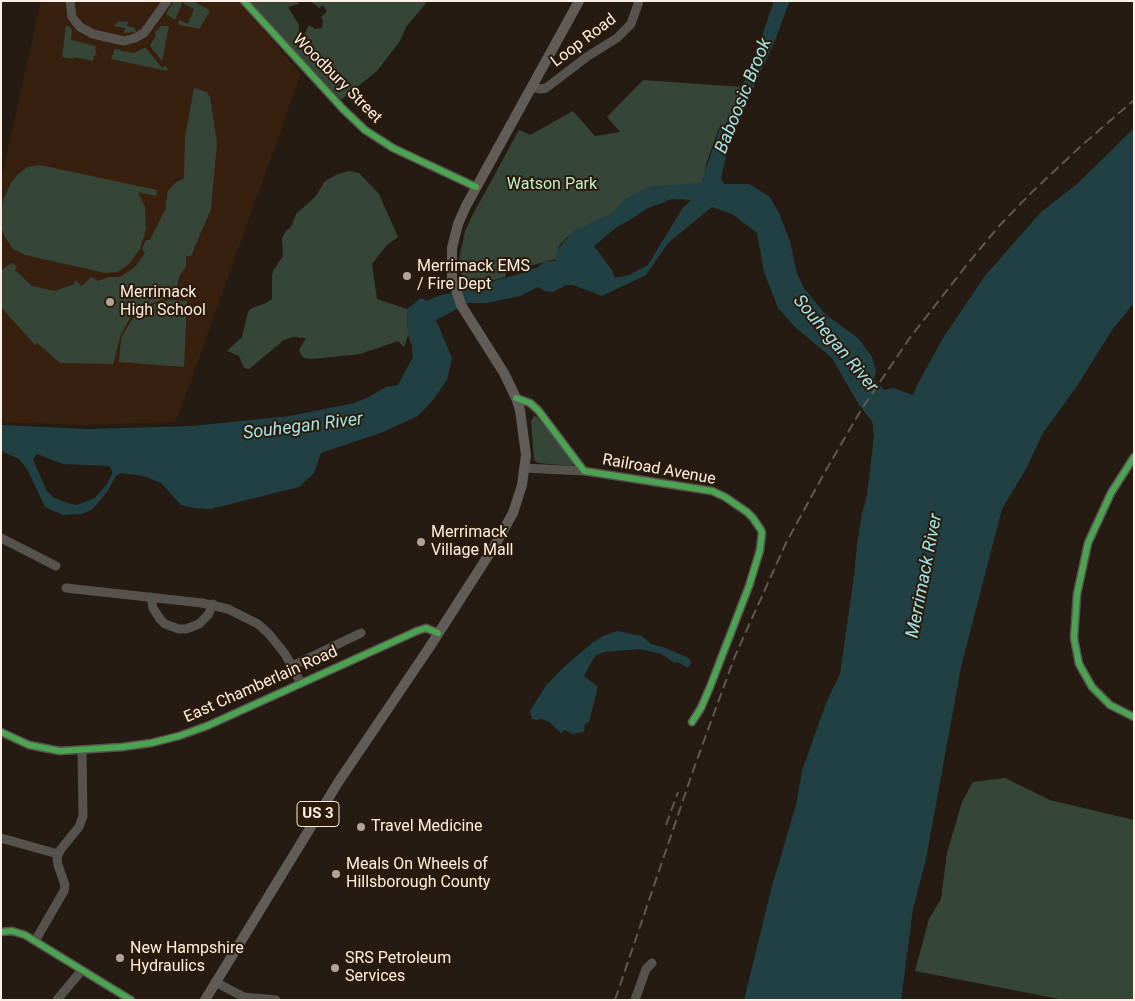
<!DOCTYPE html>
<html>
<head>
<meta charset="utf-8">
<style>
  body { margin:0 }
  #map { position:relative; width:1135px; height:1001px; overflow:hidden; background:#251b12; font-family:Roboto,sans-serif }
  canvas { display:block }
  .frame { position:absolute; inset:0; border:2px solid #fcefe5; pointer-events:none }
</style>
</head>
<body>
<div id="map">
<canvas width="1135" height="1001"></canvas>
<div class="frame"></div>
</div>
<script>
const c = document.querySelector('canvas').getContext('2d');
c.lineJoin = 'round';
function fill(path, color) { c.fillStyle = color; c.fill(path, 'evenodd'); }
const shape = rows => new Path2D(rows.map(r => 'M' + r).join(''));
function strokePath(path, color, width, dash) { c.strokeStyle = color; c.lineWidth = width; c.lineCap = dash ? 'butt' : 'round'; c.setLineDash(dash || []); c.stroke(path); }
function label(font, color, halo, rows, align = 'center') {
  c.font = font + ' Roboto,sans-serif'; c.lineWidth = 4; c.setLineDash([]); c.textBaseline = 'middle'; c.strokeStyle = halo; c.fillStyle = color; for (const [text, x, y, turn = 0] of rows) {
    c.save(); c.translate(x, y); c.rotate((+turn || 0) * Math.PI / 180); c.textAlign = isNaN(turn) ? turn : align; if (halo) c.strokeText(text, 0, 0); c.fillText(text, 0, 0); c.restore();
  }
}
fill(shape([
  [41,1,238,1,301,74,176,422,83,425,1,422,1,181]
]), '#37210e');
fill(shape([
  [174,1,183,1,175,20,166,14],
  [185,1,193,1,209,10,209,13,199,29,180,25,178,22,179,20,188,24,194,9,184,4],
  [249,1,298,1,299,4,288,7,299,25,299,35,303,37,309,25,315,29,322,28,323,21,321,17,327,11,323,5,319,8,310,1,424,1,426,3,406,27,400,41,377,71,341,100],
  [119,21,128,22,127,26,135,28,136,32,124,33,125,28,114,26],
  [66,25,72,29,71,40,96,46,95,49,97,56,94,55,93,61,74,57,73,59,62,57],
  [161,26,169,26,162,61,150,46,156,35,155,32],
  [144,48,146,48,162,68,164,66,168,68,167,71,111,59,115,49,119,49,122,51,134,53],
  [643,80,743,87,739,94,740,100,731,122,720,127,718,131,706,164,704,182,567,237,559,246,556,259,517,269,506,273,505,277,487,282,487,285,463,286,459,260,465,231,472,216,519,130,530,135,573,111,595,136,620,132,607,117],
  [194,88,207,92,210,97,217,143,211,209,191,256,186,256,186,266,179,277,175,295,147,305,132,315,121,334,113,364,60,363,37,343,35,345,1,307,1,271,11,263,17,266,15,270,32,286,55,291,74,284,75,280,82,286,91,277,98,281,109,277,120,277,135,267,145,253,142,249,146,240,150,240,165,210,168,191,176,182,184,179,185,137],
  [40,165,157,190,156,196,138,192,145,207,146,229,140,249,129,264,117,272,105,273,25,255,13,249,5,237,1,225,1,210,4,198,11,183,18,174,28,167],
  [349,171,359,173,379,194,398,237,387,245,372,264,377,299,407,309,408,335,404,347,398,341,360,354,312,359,304,358,301,355,299,350,306,338,293,337,284,340,249,369,244,368,239,356,227,351,242,337,248,312,252,308,266,303,272,299,272,276,273,271,283,256,282,238,286,231,291,227,296,214,315,197,325,181,338,174],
  [169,300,187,301,184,367,119,362,120,348,122,336,133,318,154,304],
  [534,416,537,417,574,462,573,465,572,466,538,463,534,460,531,421],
  [1005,778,1050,800,1134,820,1134,1000,1064,1000,915,971,929,919,941,899,947,853,962,802,973,782]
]), '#354639');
fill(shape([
  [774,1,790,1,773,45,731,136,721,178,724,184,749,184,769,196,779,213,790,242,797,273,804,288,825,314,858,338,872,357,876,370,874,379,884,390,893,388,913,395,917,385,943,338,984,277,1041,212,1077,184,1134,128,1134,303,1112,330,1077,386,1043,433,1026,469,1002,509,961,667,926,859,913,909,901,1000,744,1000,772,886,796,805,802,771,826,703,840,674,854,576,857,544,862,514,867,495,874,436,872,421,859,405,832,358,795,327,778,308,764,272,757,233,732,214,712,207,668,243,646,275,602,296,573,285,566,285,553,292,545,291,538,287,520,296,487,303,469,303,436,320,452,358,447,380,433,400,418,416,383,432,321,453,314,473,299,487,211,509,193,508,181,505,161,483,144,476,121,473,116,476,107,492,93,509,82,514,63,515,45,507,27,469,19,459,1,451,1,425,89,429,192,426,290,416,354,403,367,398,386,387,398,385,413,357,412,346,408,335,407,309,421,298,427,301,435,297,523,273,538,267,544,262,555,261,557,251,565,240,575,230,612,213,627,198,651,186,701,183,720,128,732,115,740,98,739,94,752,65],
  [672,199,691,200,682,209,648,265,629,275,615,278,612,270,594,246,617,227,633,218,648,208],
  [37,454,63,464,109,466,112,470,112,474,107,484,95,498,77,505,68,503,54,498,46,490,33,459],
  [617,631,642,636,651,644,663,647,689,658,691,663,688,668,678,662,675,663,661,654,640,649,604,652,595,656,584,676,598,687,589,722,584,725,585,729,583,732,572,734,565,730,561,733,549,722,542,719,537,720,532,719,530,711,547,684,564,667,593,642,603,636]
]), '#214044');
strokePath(shape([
  [70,1,72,17,80,27,93,34,124,41,135,38,144,33,167,1],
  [244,1,343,109,365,130,393,148,476,187],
  [532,87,541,89,546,88,588,56,617,38,631,24,639,1],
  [516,398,530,403,538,410,584,471,712,491,725,497,747,512,753,518,761,530,762,533,760,550,749,586,710,687,701,708,692,722],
  [1134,457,1111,493,1088,543,1077,594,1074,638,1079,664,1092,687,1110,705,1134,717],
  [524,468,584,471],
  [1,538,56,566],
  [66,588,202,603,228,609,258,624,269,634,285,654,301,683],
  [151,597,153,608,160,619,165,624,179,629,186,629,199,624,208,615,213,604],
  [292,666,361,633],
  [1,732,29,745,60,751,122,747,151,743,179,736,207,726,417,631,426,628,438,633],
  [1,838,58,854],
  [1,932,12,931,25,935,131,1000],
  [35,941,64,891,65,885,58,865,57,857,61,849,79,827,83,816,82,750],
  [215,982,244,997,276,1000],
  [57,1000,82,970],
  [635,1000,646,969,652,963]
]), '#56534f', 9);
strokePath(shape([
  [205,1000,339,781,429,648,495,545,513,513,522,485,526,455,520,410,516,398,504,373,461,305,452,277,452,248,458,224,466,206,579,1]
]), '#615c57', 10);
strokePath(shape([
  [666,825,678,792],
  [615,1000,694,768,735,656,786,543,826,470,861,410,909,339,969,262,1000,225,1032,192,1081,146,1134,100]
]), '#5e5853', 2, [10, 5]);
strokePath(shape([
  [244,1,343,109,365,130,393,148,476,187],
  [516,398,530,403,538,410,584,471,712,491,725,497,747,512,753,518,761,530,762,533,760,550,749,586,710,687,701,708,692,722],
  [1134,457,1111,493,1088,543,1077,594,1074,638,1079,664,1092,687,1110,705,1134,717],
  [1,732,29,745,60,751,122,747,151,743,179,736,207,726,417,631,426,628,438,633],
  [1,932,12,931,25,935,131,1000]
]), '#4ca352', 6);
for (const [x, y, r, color] of [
  [407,276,5,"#b1a59b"],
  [110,302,5,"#b1a59b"],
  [421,542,5,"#b1a59b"],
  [361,827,5,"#b1a59b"],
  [336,874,5,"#b1a59b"],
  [120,958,5,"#b1a59b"],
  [335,968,5,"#b1a59b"]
]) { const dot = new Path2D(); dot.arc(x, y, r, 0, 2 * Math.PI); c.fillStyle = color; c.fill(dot); strokePath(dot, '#2d1b0a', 2); }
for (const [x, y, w] of [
  [318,814,42]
]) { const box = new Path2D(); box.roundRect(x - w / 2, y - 12.5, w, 25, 4); c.fillStyle = '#2d1b0a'; c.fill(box); strokePath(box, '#fcefe5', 1); }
label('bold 15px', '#fcefe5', null, [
  ["US 3",318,814]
]);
label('16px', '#fcefe5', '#2d1b0a', [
  ["Loop Road",584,41,-37],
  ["Woodbury Street",337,79,45],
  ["Railroad Avenue",659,470,10],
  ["East Chamberlain Road",261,685,-24]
]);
label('16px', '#bcf1ce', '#2d1b0a', [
  ["Watson Park",552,185]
]);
label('16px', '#fcefe5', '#2d1b0a', [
  ["Merrimack EMS",417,267],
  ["/ Fire Dept",417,285],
  ["Merrimack",120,293],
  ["High School",120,311],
  ["Merrimack",431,533],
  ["Village Mall",431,551],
  ["Travel Medicine",371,827],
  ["Meals On Wheels of",346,865],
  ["Hillsborough County",346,883],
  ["New Hampshire",130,949],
  ["Hydraulics",130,967],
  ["SRS Petroleum",345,959],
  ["Services",345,977]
], 'left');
label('italic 18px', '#9ee4ee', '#2d1b0a', [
  ["Baboosic Brook",744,96,-68],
  ["Souhegan River",835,344,50],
  ["Souhegan River",303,427,-7],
  ["Merrimack River",925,576,-79]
]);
</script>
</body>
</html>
